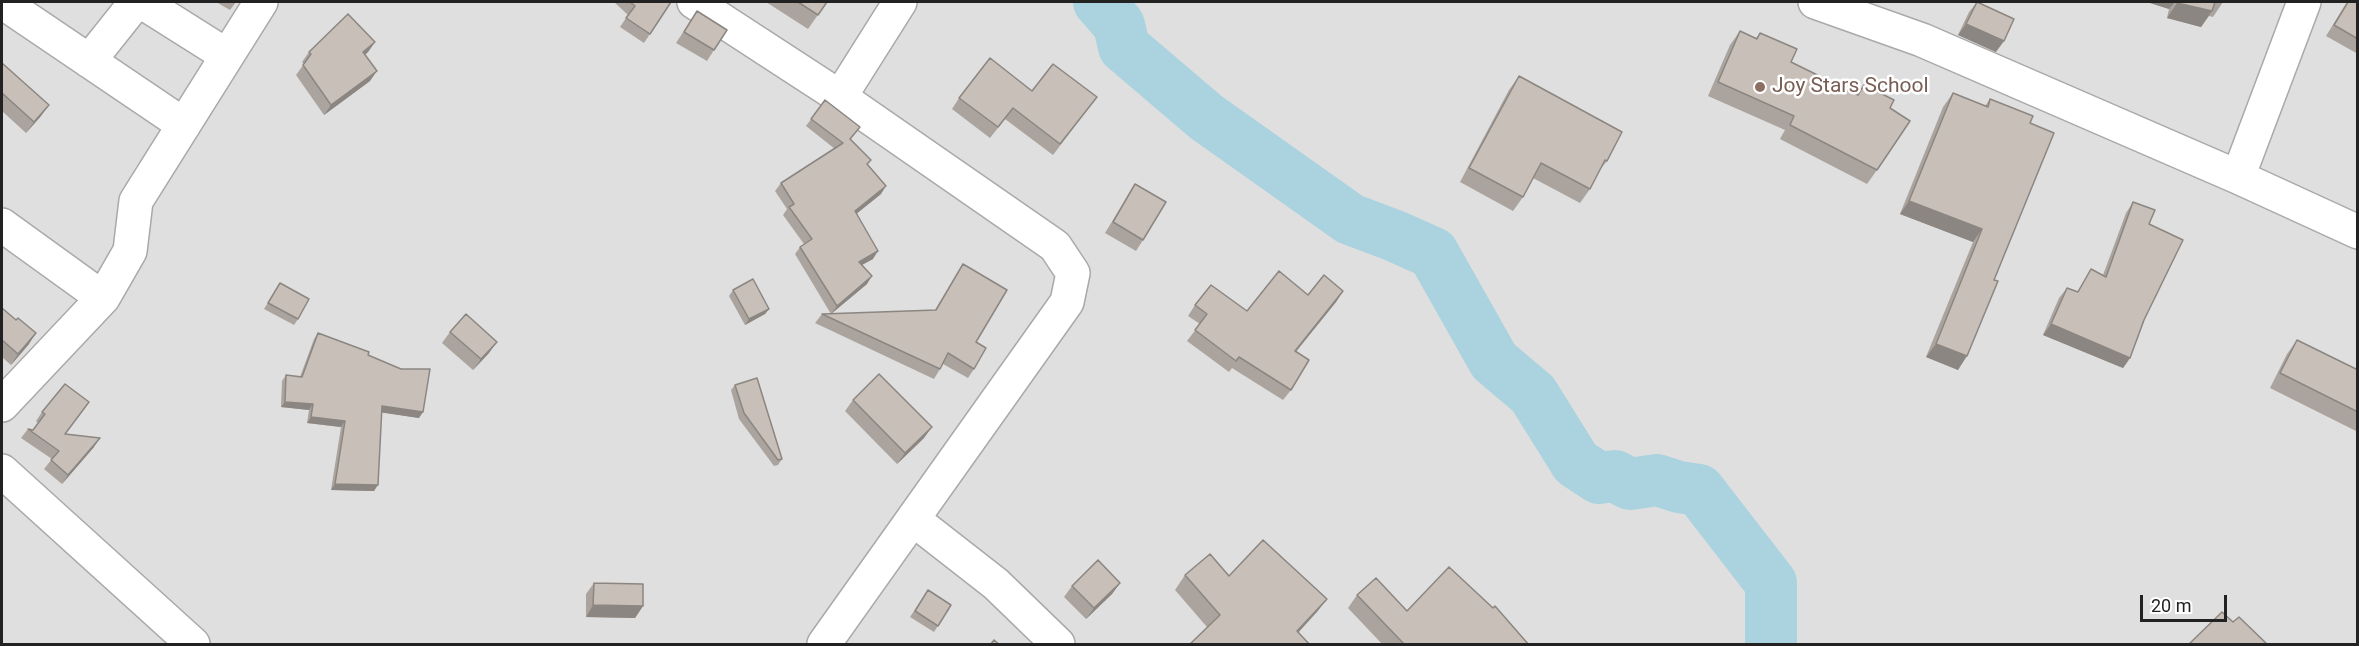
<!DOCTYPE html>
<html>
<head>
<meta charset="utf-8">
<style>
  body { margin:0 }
  #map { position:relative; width:2359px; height:646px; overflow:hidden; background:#f2efe9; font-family:Roboto,sans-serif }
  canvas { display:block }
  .frame { position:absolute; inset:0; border:3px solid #222; pointer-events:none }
  .scale { position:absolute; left:2140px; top:595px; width:87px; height:27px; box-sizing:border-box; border:3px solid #222; border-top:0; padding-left:8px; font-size:18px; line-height:21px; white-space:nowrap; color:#222; -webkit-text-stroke:4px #fff; paint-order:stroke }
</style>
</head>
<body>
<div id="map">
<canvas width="2359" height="646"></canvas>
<div class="frame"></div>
<div class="scale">20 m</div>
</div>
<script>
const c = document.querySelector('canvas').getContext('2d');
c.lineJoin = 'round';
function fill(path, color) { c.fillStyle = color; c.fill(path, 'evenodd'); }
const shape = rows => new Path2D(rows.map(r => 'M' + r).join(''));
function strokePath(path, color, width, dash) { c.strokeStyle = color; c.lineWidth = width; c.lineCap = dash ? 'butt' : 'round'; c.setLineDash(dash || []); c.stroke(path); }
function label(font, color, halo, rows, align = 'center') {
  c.font = font + ' Roboto,sans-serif'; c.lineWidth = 5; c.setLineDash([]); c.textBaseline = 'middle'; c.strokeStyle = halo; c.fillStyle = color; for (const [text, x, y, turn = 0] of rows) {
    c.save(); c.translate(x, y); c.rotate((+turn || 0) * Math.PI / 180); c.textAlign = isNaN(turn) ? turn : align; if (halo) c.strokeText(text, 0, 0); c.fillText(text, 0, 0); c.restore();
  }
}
fill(shape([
  [2,2,2357,2,2357,644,2,644]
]), '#e0dfdf');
strokePath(shape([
  [1099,2,1119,25,1124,47,1206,117,1350,219,1395,236,1433,253,1494,361,1533,394,1576,463,1599,478,1615,476,1630,484,1657,480,1679,487,1699,490,1771,583,1771,644]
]), '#aad3df', 52);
const minor = shape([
  [2,2,184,125],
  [142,2,226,55],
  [694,2,840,97,1055,246,1073,273,1067,302,824,644],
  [1815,2,1922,40,2238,177,2358,232],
  [89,61,136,2],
  [840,97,900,2],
  [2238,177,2304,2],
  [2,225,103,298],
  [2,405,103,298,130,251,136,201,261,2],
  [2,471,193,644],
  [914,520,996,584,1058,644]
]);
strokePath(minor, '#a9a9a9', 36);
strokePath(minor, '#fff', 33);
fill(shape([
  [216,2,236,2,230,10],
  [614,2,671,2,644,43,620,27,628,15],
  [766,2,827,2,808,29],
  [1977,2,1996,52,1958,35,1969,12],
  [2147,2,2223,2,2213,17,2209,16,2201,27,2167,18,2169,9],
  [2347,2,2358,2,2358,54,2326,36],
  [697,11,714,50,707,61,676,43],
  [1740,31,1756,38,1760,33,1791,62,1857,95,1864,85,1890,108,1877,170,1867,184,1780,139,1785,130,1708,96,1730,45],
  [375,42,368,52,365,55,370,81,324,115,296,75,304,64,302,62,309,52],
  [2,63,41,116,26,133,2,111],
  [1519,76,1607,161,1599,171,1590,189,1580,203,1533,178,1523,197,1513,211,1460,182,1509,90],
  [1032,91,1097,97,1053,155,1005,119,990,138,952,109,959,98],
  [1953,93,1985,106,1990,99,2030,123,1994,280,1958,370,1926,357,1973,242,1900,214,1943,107],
  [825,100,851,139,871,160,868,164,881,194,857,213,873,259,862,265,867,284,831,314,935,310,963,264,976,342,974,369,968,378,943,364,934,379,815,323,822,314,831,314,795,254,800,247,804,244,783,215,787,209,775,191,781,183,835,149,806,126],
  [1135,184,1143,240,1136,251,1105,233],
  [2133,202,2149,224,2144,320,2130,358,2123,368,2043,335,2059,298,2067,288,2077,292,2091,269,2103,275,2126,213],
  [280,283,298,319,294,325,264,309],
  [733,290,769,309,765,314,745,325,729,296],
  [1343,291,1336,302,1296,352,1291,390,1283,400,1232,368,1229,372,1187,341,1200,324,1188,316,1195,305,1247,311,1308,295],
  [2,308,29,344,11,365,2,357],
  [450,332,489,353,473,370,442,343],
  [318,333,368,355,419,418,381,412,374,491,331,490,341,427,307,423,309,410,281,407,282,381,286,375,300,377,314,339],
  [2297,340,2358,370,2358,432,2270,388,2287,354],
  [735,385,782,459,778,465,774,466,739,419,731,390],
  [853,400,924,438,897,464,845,411],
  [89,402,65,434,94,447,62,484,44,469,52,459,21,438,28,429,33,430,38,423,36,421,42,412],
  [1185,575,1229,576,1327,599,1316,613,1207,627,1175,590],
  [594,583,643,606,635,618,586,617,586,594],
  [1120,583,1112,594,1086,619,1064,597,1072,586],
  [928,590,951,605,934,632,910,617],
  [1357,595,1407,611,1529,645,1383,645,1348,608]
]), '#aba49e');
fill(shape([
  [2147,2,2175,2,2169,9],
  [2177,3,2212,11,2201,27,2167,18],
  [1966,24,2004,41,1996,52,1958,35],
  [375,42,368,52,356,62,363,52],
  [377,71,370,81,324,115,331,105],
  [49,105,41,116,26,133,34,122],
  [886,186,881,194,850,219,855,211],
  [1909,201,1982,229,1973,242,1900,214],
  [878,251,873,259,854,269,859,262],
  [872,276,867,284,831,314,837,306],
  [1343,291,1336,302,1287,362,1295,351],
  [769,309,765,314,745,325,749,319],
  [2051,324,2130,358,2123,368,2043,335],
  [36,333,29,344,11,365,18,354],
  [497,342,489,353,473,370,481,359],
  [1936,344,1967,356,1958,370,1926,357],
  [285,402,313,404,309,410,281,407],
  [382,406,423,412,419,418,378,412],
  [311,417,345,421,341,427,307,423],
  [932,427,924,438,897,464,905,453],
  [100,438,94,447,62,484,68,475],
  [335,484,378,485,374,491,331,490],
  [1120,583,1112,594,1086,619,1094,608],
  [1327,599,1316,613,1287,645,1297,631],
  [593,605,643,606,635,618,586,617]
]), '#8b8681');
const building = shape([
  [630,2,671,2,650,34,626,18,635,6,630,2],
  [798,2,827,2,818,15,798,2],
  [1977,2,2014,19,2004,41,1966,24,1977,2],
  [2178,2,2215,2,2212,11,2177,3,2178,2],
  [2348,2,2358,2,2358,39,2334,25,2348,2],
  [697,11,727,30,714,50,684,32,697,11],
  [348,14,375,42,363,52,377,71,331,105,303,65,311,54,309,52,348,14],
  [1740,31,1757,39,1760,33,1797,49,1791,62,1858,95,1864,85,1894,100,1890,108,1910,121,1877,170,1790,125,1794,116,1718,82,1740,31],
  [990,58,1032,91,1053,64,1097,97,1060,144,1013,108,998,127,959,98,990,58],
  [2,63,49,105,34,122,2,93,2,63],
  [1519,76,1622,132,1607,161,1605,160,1590,189,1541,163,1523,197,1469,168,1519,76],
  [1953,93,1988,107,1990,99,2033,116,2030,123,2054,133,1994,280,1998,281,1967,356,1936,344,1982,229,1909,201,1953,93],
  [825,100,860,127,850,139,871,160,867,164,886,186,855,211,878,251,859,262,872,276,837,306,800,247,812,239,789,207,794,204,781,183,843,143,811,119,825,100],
  [1135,184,1166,202,1143,240,1113,222,1135,184],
  [2133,202,2155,210,2149,224,2183,240,2144,320,2130,358,2051,324,2067,288,2078,292,2091,269,2106,277,2133,202],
  [963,264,1007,290,976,342,986,348,974,369,948,353,940,369,822,314,936,310,963,264],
  [1279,271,1308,295,1324,275,1343,291,1295,351,1309,360,1291,390,1239,357,1236,361,1195,330,1207,314,1195,305,1211,285,1247,311,1279,271],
  [753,279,769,309,749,319,733,290,753,279],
  [280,283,309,299,298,319,268,303,280,283],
  [2,308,16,320,18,318,36,333,18,354,2,340,2,308],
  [466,314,497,342,481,359,450,332,466,314],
  [318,333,369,352,368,355,401,369,430,369,423,412,382,406,378,485,335,484,345,421,311,417,313,404,285,402,286,375,302,377,318,333],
  [2297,340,2358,370,2358,412,2280,373,2297,340],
  [879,374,932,427,905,453,853,400,879,374],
  [757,378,782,459,778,460,744,413,735,385,757,378],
  [65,384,89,402,65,434,100,438,68,475,51,460,59,451,28,429,33,430,45,414,42,412,65,384],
  [1263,540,1327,599,1297,631,1310,645,1189,645,1220,615,1185,575,1210,554,1229,576,1263,540],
  [1098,560,1120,583,1094,608,1072,586,1098,560],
  [1449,567,1493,608,1495,606,1529,645,1405,645,1357,595,1376,578,1407,611,1449,567],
  [594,583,643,584,643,606,593,605,594,583],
  [928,590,951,605,938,626,915,611,928,590],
  [2222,612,2233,622,2239,617,2268,645,2188,645,2222,612],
  [994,640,1000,645,990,645,994,640]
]);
fill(building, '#c7bfb8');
strokePath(building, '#8b8681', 1.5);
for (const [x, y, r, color] of [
  [1760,87,6,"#8d6e63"]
]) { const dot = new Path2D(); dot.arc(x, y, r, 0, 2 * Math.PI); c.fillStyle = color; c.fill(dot); strokePath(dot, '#fff', 2); }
label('21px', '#785e54', '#fff', [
  ["Joy Stars School",1772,87]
], 'left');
</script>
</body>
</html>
